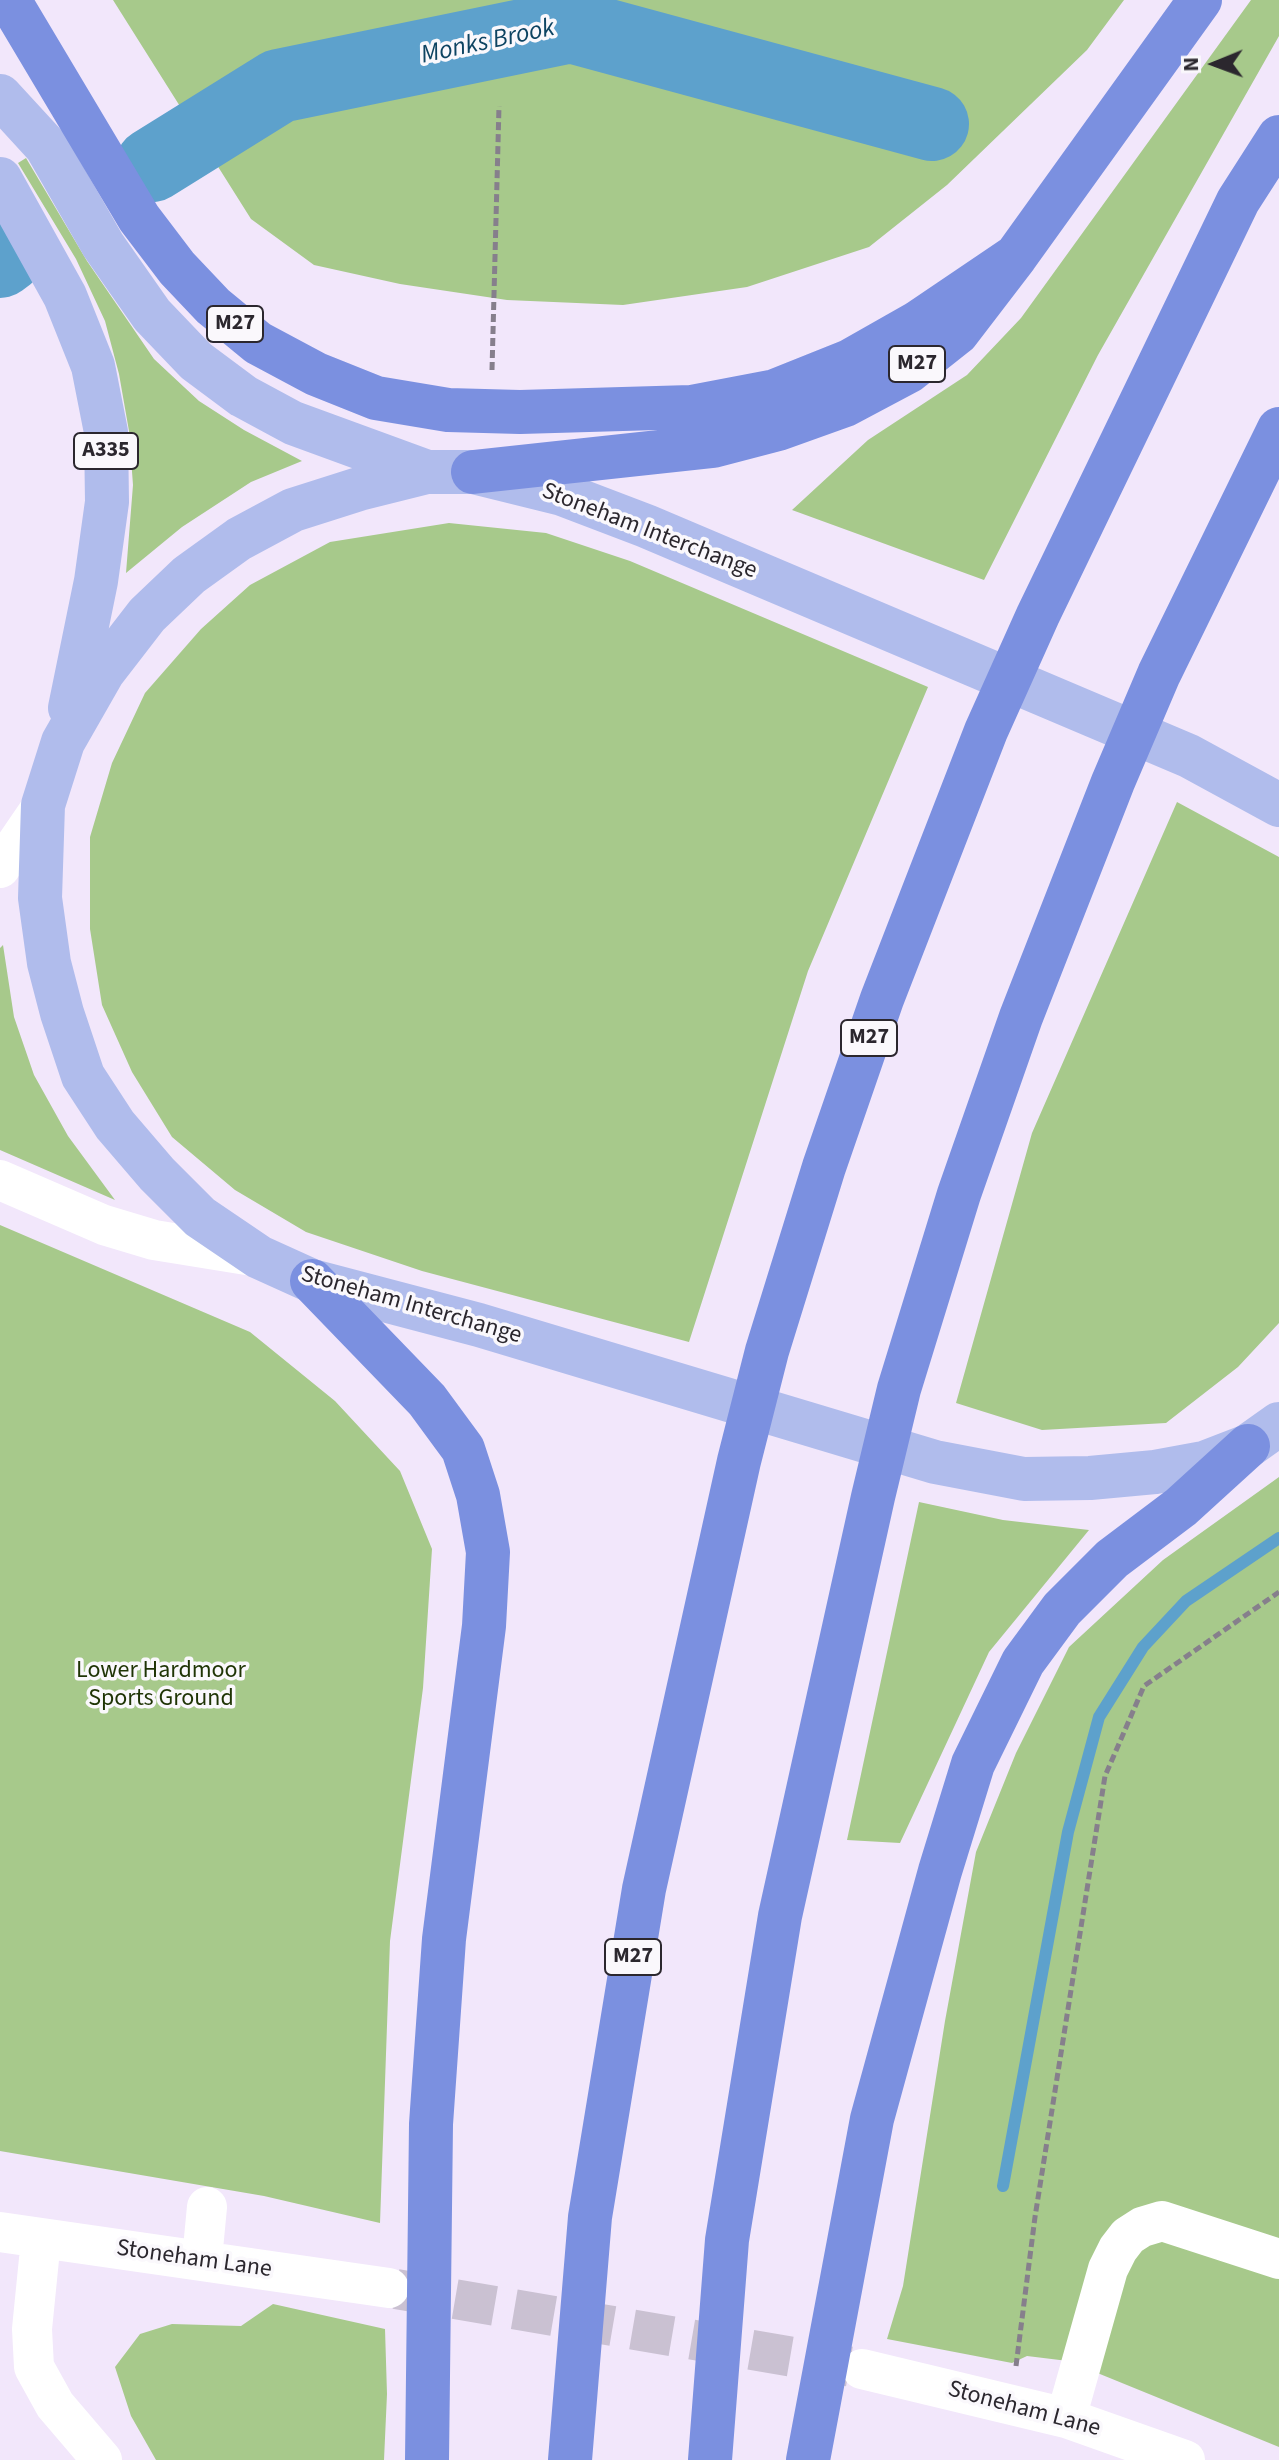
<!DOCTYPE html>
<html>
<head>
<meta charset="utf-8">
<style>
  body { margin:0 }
  #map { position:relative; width:1279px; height:2460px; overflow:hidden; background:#f2e7fb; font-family:"Source Sans 3",sans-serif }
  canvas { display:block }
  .north { position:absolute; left:1175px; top:24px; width:80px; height:80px; -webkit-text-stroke:6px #faf8fc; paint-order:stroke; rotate:269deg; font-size:22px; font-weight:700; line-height:32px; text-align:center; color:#2b272e }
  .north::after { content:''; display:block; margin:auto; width:28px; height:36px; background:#2b272e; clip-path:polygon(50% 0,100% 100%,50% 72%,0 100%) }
</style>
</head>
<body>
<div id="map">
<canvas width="1279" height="2460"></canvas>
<div class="north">N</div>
</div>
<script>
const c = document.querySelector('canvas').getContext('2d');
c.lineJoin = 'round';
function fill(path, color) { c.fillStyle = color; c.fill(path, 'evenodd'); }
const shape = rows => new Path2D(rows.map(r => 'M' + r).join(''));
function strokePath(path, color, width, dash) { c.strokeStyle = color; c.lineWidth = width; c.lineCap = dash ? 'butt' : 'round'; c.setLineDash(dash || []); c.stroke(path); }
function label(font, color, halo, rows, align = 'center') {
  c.font = font + ' "Source Sans 3",sans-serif'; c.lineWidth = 7; c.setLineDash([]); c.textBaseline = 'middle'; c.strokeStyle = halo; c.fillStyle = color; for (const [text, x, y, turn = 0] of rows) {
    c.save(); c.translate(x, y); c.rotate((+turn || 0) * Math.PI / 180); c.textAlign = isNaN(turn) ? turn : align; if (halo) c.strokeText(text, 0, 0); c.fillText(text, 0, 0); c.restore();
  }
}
fill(shape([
  [113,0,1124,0,1087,50,947,185,869,247,747,287,623,305,507,300,400,284,314,265,251,219],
  [1251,0,1279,0,1279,36,1098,355,984,580,792,510,868,440,967,375,1021,318],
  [26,158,87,261,154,359,199,401,244,430,302,461,251,482,182,527,126,573,133,485,129,431,119,374,105,321,76,259,18,163],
  [449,523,546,533,630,561,928,687,808,971,689,1342,422,1271,306,1232,235,1190,172,1137,132,1072,102,1005,90,929,90,837,112,763,145,693,201,629,250,585,330,542],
  [1177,802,1279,857,1279,1323,1238,1367,1166,1423,1042,1430,956,1403,1032,1133],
  [3,945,14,1017,34,1075,68,1136,115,1200,0,1150,0,948],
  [0,1225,250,1332,335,1401,400,1471,432,1549,423,1688,390,1941,380,2223,264,2196,0,2151],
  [1279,1477,1279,2447,1068,2361,1027,2356,1012,2363,887,2339,903,2286,945,2021,976,1852,1016,1753,1069,1647,1163,1560],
  [919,1502,1003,1520,1089,1530,989,1652,900,1843,847,1840],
  [273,2304,385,2329,387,2394,384,2460,156,2460,131,2416,115,2367,140,2334,172,2324,241,2326]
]), '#a7c98b');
strokePath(shape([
  [1003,2186,1068,1832,1099,1717,1143,1647,1186,1601,1279,1538]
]), '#5da1cc', 12);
strokePath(shape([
  [152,165,279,86,571,26,932,124],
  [0,261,8,255]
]), '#5da1cc', 74);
strokePath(shape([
  [396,2289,858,2368]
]), '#cac1d2', 40, [40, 20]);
strokePath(shape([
  [492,370,499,106],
  [1016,2366,1035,2217,1105,1776,1144,1686,1279,1592]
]), '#867f8c', 5, [8, 4]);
strokePath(shape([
  [0,868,43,805],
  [0,1180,104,1225,154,1240,259,1257],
  [0,2232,389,2288],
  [41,2239,32,2329,34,2367,55,2405,102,2460],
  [202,2259,207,2207],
  [862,2369,1066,2418,1185,2460],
  [1066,2418,1108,2269,1118,2249,1128,2236,1142,2227,1162,2221,1279,2259]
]), '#fff', 40);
strokePath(shape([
  [0,96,46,146,103,245,152,315,196,361,243,396,293,423,427,472],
  [0,179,65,296,93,366,106,432,107,502,96,581,70,708],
  [1279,805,1189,756,646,526,562,494,473,472,427,472,359,489,293,510,239,539,189,575,147,615,103,672,63,742,43,805,40,898,49,963,62,1013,83,1076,115,1125,157,1174,200,1217,259,1257,312,1281,479,1325,935,1462,1024,1479,1090,1478,1155,1472,1204,1463,1248,1446,1279,1424]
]), '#b0bcec', 44);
strokePath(shape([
  [9,0,139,218,177,268,213,306,258,343,316,374,376,398,448,410,520,412,691,407,775,391,850,361,917,323,1016,256],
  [473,472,713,446,778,429,845,405,909,371,957,333,1016,256,1200,0],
  [312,1281,427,1400,463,1449,478,1495,488,1552,484,1626,444,1939,431,2124,427,2460],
  [570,2460,590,2217,644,1889,739,1461,767,1351,824,1167,882,999,986,731,1038,615,1238,201,1279,137],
  [710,2460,727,2240,780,1916,873,1497,899,1389,959,1194,1021,1017,1113,782,1159,674,1279,429],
  [808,2460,872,2119,940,1871,973,1764,1023,1662,1062,1609,1112,1559,1181,1507,1248,1446]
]), '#7b90e0', 44);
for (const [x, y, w] of [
  [235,324,56],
  [917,364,56],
  [106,451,64],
  [869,1038,56],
  [633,1957,56]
]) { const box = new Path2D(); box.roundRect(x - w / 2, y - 18, w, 36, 6); c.fillStyle = '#faf8fc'; c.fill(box); strokePath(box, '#2b272e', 2); }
label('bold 22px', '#2b272e', null, [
  ["M27",235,324],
  ["M27",917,364],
  ["A335",106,451],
  ["M27",869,1038],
  ["M27",633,1957]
]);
label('24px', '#2b272e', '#faf8fc', [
  ["Stoneham Interchange",649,532,21],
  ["Stoneham Interchange",411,1306,16],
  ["Stoneham Lane",194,2260,8],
  ["Stoneham Lane",1024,2410,15]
]);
label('24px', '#1f3405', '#faf8fc', [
  ["Lower Hardmoor",161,1672],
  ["Sports Ground",161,1700]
]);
label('italic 26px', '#0e4462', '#faf8fc', [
  ["Monks Brook",488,43,-12]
]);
</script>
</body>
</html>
